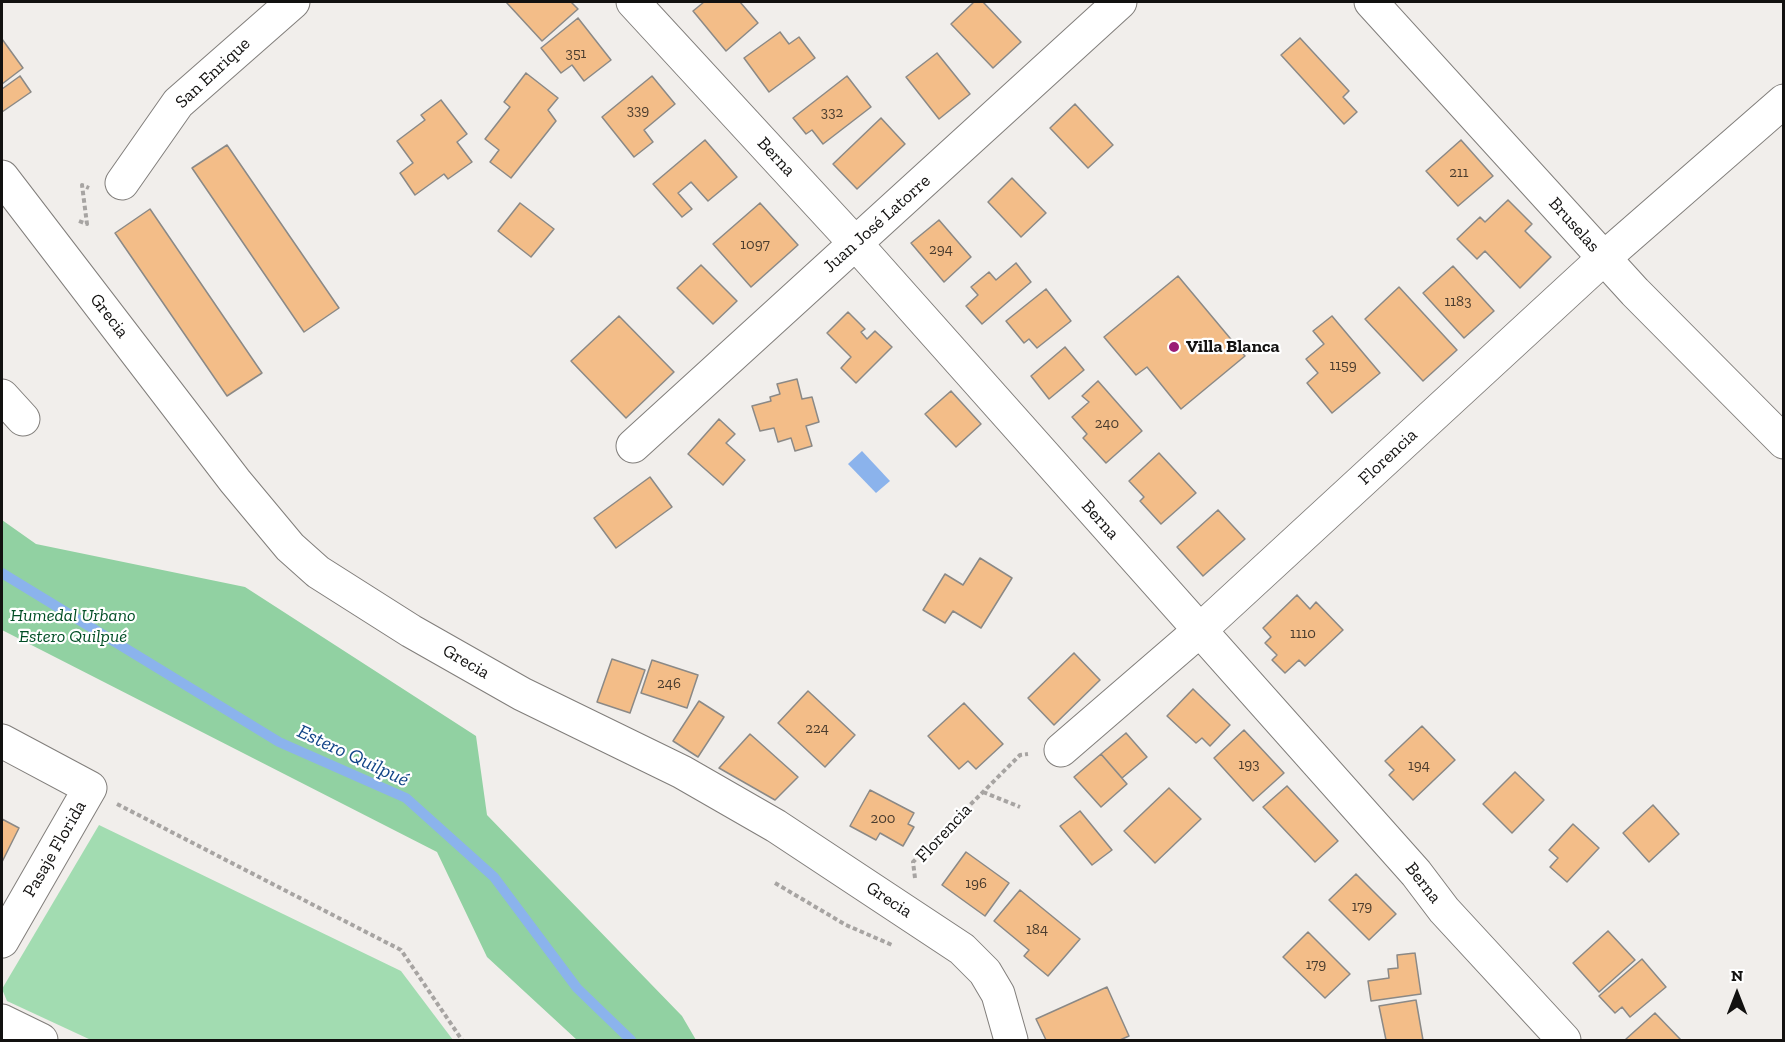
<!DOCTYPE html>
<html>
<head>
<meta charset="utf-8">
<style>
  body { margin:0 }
  #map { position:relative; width:1785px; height:1042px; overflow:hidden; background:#f1eeeb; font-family:"Zilla Slab",serif }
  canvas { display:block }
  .frame { position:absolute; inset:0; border:3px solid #121110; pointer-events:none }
  .north { position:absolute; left:1707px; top:964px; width:60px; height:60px; -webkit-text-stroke:4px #fff; paint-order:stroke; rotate:0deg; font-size:16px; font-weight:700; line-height:24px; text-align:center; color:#121110 }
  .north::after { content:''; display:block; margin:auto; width:21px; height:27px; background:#121110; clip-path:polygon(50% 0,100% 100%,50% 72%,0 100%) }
</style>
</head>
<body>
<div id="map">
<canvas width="1785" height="1042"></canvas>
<div class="frame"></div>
<div class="north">N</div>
</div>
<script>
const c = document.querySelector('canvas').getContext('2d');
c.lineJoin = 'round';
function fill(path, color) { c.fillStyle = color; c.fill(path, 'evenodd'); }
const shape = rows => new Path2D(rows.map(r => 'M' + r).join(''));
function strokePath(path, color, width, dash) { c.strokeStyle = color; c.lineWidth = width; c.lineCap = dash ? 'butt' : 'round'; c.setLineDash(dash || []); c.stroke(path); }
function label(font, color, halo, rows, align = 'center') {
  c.font = font + ' "Zilla Slab",serif'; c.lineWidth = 4.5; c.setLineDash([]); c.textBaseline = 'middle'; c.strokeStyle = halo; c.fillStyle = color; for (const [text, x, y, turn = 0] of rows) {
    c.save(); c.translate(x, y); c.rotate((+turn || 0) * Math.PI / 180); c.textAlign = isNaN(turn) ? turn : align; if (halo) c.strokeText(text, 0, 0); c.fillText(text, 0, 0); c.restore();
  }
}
fill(shape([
  [99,825,401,971,453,1040,91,1040,7,1001,2,989]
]), '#a2dcb1');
fill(shape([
  [2,520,36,544,245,587,476,736,487,815,682,1016,696,1040,577,1040,487,957,437,852,2,630]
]), '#91d1a2');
fill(shape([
  [862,451,890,481,876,493,848,464]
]), '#8bb3ec');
strokePath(shape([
  [2,573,279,742,406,798,494,877,577,988,631,1040]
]), '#8bb3ec', 10);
const building = shape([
  [506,2,571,2,578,9,542,41,506,2],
  [704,2,740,2,758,23,726,51,693,11,704,2],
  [974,2,983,2,1021,42,993,68,951,24,974,2],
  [578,18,611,60,584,81,572,65,561,73,541,48,578,18],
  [780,32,789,44,799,37,815,58,769,92,744,58,780,32],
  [1300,38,1349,91,1343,97,1357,112,1344,124,1281,55,1300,38],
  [2,39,23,68,2,84,2,39],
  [937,53,970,94,939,119,906,77,937,53],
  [526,73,558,98,548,110,556,121,511,178,490,162,499,150,485,139,510,107,504,102,526,73],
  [20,76,31,92,2,112,2,89,20,76],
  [652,76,675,104,644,130,653,142,634,157,602,117,652,76],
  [847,76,871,107,823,144,812,130,806,134,793,118,847,76],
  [441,100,467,134,457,142,472,162,448,179,444,174,415,195,400,173,413,163,397,141,425,120,421,115,441,100],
  [1075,104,1113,145,1088,168,1050,128,1075,104],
  [881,118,905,144,857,189,833,164,881,118],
  [705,140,737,177,708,201,691,182,678,193,692,209,682,217,653,184,705,140],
  [1461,140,1493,176,1458,206,1426,171,1461,140],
  [227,145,339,308,304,332,192,168,227,145],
  [1012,178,1046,213,1021,237,988,202,1012,178],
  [1508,200,1532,224,1525,231,1551,257,1520,288,1485,251,1477,259,1457,239,1480,217,1485,222,1508,200],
  [520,203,554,229,531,257,498,231,520,203],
  [760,203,798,245,751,287,713,244,760,203],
  [150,209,262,373,227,396,115,233,150,209],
  [939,220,971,257,944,282,911,243,939,220],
  [1016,263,1031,282,982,324,966,306,978,295,971,287,989,272,996,280,1016,263],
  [701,265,737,301,713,324,677,288,701,265],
  [1453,266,1494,311,1464,338,1423,293,1453,266],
  [1178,276,1245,356,1181,409,1147,367,1136,375,1104,337,1178,276],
  [1399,287,1457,350,1423,381,1365,319,1399,287],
  [1046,289,1071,321,1037,348,1029,339,1024,343,1006,321,1046,289],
  [848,312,865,329,861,332,867,339,875,331,892,347,856,383,841,368,851,357,827,333,848,312],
  [619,316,674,372,626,418,571,361,619,316],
  [1332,316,1380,373,1332,413,1307,383,1318,373,1306,359,1324,344,1313,331,1332,316],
  [1065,347,1084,370,1049,399,1031,376,1065,347],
  [797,379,802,399,812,397,819,422,806,426,812,446,795,451,791,438,778,442,774,428,760,431,752,406,771,401,770,397,780,394,777,384,797,379],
  [1098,381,1142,431,1106,463,1083,438,1087,434,1072,417,1089,402,1082,396,1098,381],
  [951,391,981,424,956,447,925,414,951,391],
  [719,419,735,434,726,443,745,460,723,485,688,454,719,419],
  [1159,453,1196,493,1161,524,1140,501,1144,497,1129,481,1159,453],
  [650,477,672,507,616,548,594,518,650,477],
  [1218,510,1245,539,1203,576,1177,547,1218,510],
  [980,558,1012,578,981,628,953,611,945,623,923,610,945,574,963,585,980,558],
  [1297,595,1310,609,1316,602,1343,630,1305,666,1299,660,1285,673,1272,660,1277,655,1265,643,1271,637,1263,628,1297,595],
  [1074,653,1100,680,1054,725,1028,698,1074,653],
  [612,659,645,670,630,713,597,702,612,659],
  [652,660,698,675,687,708,641,693,652,660],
  [1193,689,1230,725,1210,746,1202,738,1196,743,1167,716,1193,689],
  [808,691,855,735,825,767,778,723,808,691],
  [699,701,724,717,698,757,673,741,699,701],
  [964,703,1003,744,976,769,968,761,959,769,928,736,964,703],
  [1422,726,1455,760,1413,800,1389,775,1394,770,1385,761,1422,726],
  [1244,730,1284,773,1253,801,1214,758,1244,730],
  [1126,733,1147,757,1122,778,1101,754,1126,733],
  [750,734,798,777,775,800,719,768,750,734],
  [1101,754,1127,784,1101,807,1074,777,1101,754],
  [1515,772,1544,800,1512,833,1483,804,1515,772],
  [1287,786,1338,841,1315,862,1263,807,1287,786],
  [1169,788,1201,819,1155,863,1124,831,1169,788],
  [870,790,914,813,908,824,914,827,903,846,880,833,876,840,850,826,870,790],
  [1653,805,1679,834,1649,862,1623,833,1653,805],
  [1080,811,1112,850,1092,865,1060,826,1080,811],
  [2,819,19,828,2,862,2,819],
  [1573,824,1599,848,1567,882,1550,867,1558,858,1549,850,1573,824],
  [966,852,1009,883,985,916,942,885,966,852],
  [1356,874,1396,914,1369,940,1329,900,1356,874],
  [1020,890,1080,939,1048,976,1024,956,1029,950,994,921,1020,890],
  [1608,931,1635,960,1599,992,1573,963,1608,931],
  [1308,932,1350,974,1325,998,1283,957,1308,932],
  [1415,953,1421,994,1371,1001,1368,981,1389,978,1388,969,1398,968,1397,955,1415,953],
  [1642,959,1666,987,1630,1017,1622,1007,1615,1013,1599,996,1642,959],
  [1107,987,1129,1036,1120,1040,1046,1040,1036,1019,1107,987],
  [1416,1000,1423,1040,1386,1040,1379,1006,1416,1000],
  [1655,1013,1681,1040,1627,1040,1626,1039,1655,1013]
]);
fill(building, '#f3bd88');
strokePath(building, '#8b8986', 1.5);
const minor = shape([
  [633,2,856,244,1416,873,1444,910,1564,1040],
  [1371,2,1635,292,1784,442],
  [2,177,235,481,290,547,318,572,411,631,522,694,682,772,776,826,962,949,985,972,998,994,1011,1040],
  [122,183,178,103,293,2],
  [2,396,23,419],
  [633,446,1120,2],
  [2,741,90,788,2,941],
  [1061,750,1199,631,1604,258,1784,101],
  [2,1021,41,1040]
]);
strokePath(minor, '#817e7b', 35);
strokePath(shape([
  [79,221,87,224,82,185,89,188],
  [983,792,1020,807],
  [117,804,401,950,462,1040],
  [915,878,913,862,1020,755,1028,754],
  [775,883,846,925,892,945]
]), '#a7a4a2', 4, [4.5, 3]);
strokePath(minor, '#fff', 33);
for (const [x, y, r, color] of [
  [1174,347,6,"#991d76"]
]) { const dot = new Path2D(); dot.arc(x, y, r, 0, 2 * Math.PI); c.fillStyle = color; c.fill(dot); strokePath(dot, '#fff', 2); }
label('15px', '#4a3c2e', null, [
  ["351",576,54],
  ["339",638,111],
  ["332",832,113],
  ["211",1459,173],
  ["1097",755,245],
  ["294",941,250],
  ["1183",1458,302],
  ["1159",1343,366],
  ["240",1107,424],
  ["1110",1303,634],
  ["246",669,684],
  ["224",817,729],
  ["193",1249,765],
  ["194",1419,766],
  ["200",883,819],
  ["196",976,884],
  ["179",1362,907],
  ["184",1037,930],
  ["179",1316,965]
]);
label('18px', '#121110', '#fff', [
  ["San Enrique",213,73,-43],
  ["Berna",776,157,47],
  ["Juan José Latorre",877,224,-42],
  ["Bruselas",1574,225,48],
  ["Grecia",109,316,52],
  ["Florencia",1388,457,-43],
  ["Berna",1100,520,48],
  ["Grecia",466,662,30],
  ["Florencia",944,833,-47],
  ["Pasaje Florida",55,849,-60],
  ["Berna",1423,883,52],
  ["Grecia",889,900,33]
]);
label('bold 18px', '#121110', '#fff', [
  ["Villa Blanca",1186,347]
], 'left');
label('italic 18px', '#004e25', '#fff', [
  ["Humedal Urbano",73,616],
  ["Estero Quilpué",73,637]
]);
label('italic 20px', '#124587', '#fff', [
  ["Estero Quilpué",353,756,25]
]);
</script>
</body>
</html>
